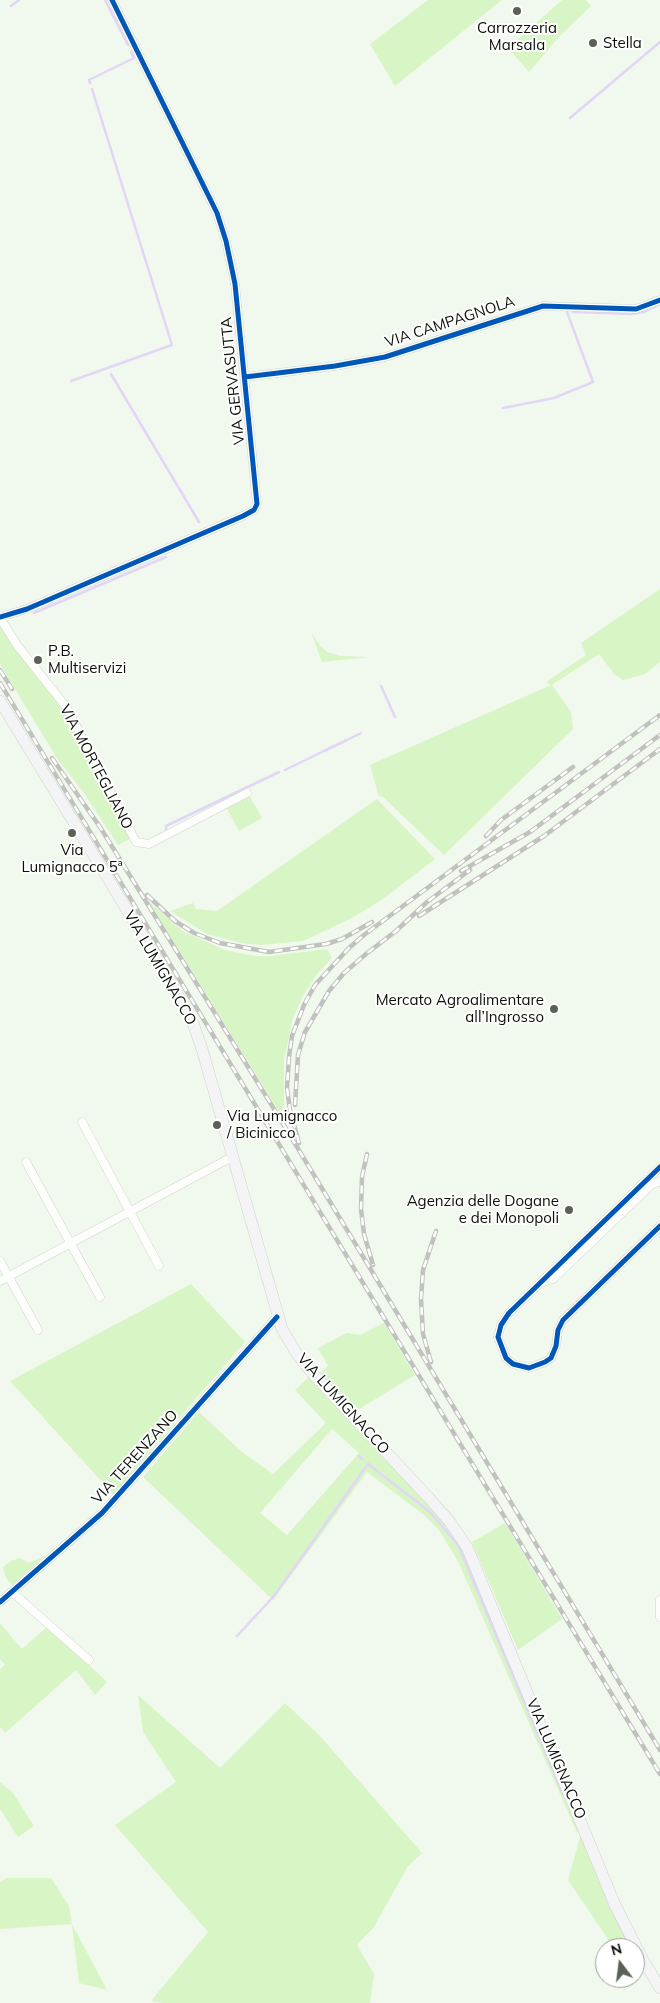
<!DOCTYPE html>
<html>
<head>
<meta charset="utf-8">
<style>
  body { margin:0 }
  #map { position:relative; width:660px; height:2003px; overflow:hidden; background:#f1f8ed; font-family:Mulish,sans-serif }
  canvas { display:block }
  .north { position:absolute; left:595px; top:1938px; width:50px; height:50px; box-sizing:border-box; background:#fff; border:1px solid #9d9f9c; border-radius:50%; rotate:345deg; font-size:14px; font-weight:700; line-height:20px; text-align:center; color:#0b0f08 }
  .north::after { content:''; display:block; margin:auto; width:18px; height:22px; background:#5c6158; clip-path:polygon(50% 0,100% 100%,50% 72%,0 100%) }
</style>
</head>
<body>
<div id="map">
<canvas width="660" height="2003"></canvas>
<div class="north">N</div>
</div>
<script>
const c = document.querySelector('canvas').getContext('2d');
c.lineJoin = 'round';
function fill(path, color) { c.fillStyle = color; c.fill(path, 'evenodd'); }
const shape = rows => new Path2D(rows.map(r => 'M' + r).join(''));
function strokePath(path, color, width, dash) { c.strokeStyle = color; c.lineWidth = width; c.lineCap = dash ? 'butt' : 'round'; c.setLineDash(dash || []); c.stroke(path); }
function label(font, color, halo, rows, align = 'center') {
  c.font = font + ' Mulish,sans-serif'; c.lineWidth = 4; c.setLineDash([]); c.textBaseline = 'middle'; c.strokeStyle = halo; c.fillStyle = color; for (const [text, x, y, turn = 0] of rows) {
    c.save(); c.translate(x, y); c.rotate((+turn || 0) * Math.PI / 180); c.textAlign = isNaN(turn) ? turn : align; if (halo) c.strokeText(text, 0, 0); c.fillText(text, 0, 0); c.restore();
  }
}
fill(shape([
  [428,0,502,0,395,86,370,44],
  [562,0,586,0,591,6,559,37,529,72,508,48],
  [660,589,660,662,645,674,623,680,615,675,599,654,552,685,571,712,573,729,444,855,382,796,379,797,370,765,551,685,546,682,586,655,581,643],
  [0,626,36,676,60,704,131,838,118,845,84,793,58,760,0,664],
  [311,632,319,644,327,652,340,656,369,657,322,662],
  [249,795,262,818,239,831,226,807],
  [377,799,435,859,383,899,352,918,303,941,260,945,241,943,207,934,170,911,193,903,196,909,217,911],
  [149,902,184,932,225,950,255,956,270,956,327,949,332,958,318,973,304,994,293,1018,284,1060,284,1110,280,1113],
  [191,1284,245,1342,113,1494,10,1381],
  [384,1323,415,1375,356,1411,320,1373,328,1366,318,1348,347,1333,360,1335],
  [310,1376,446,1524,462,1546,579,1827,577,1833,458,1561,439,1530,424,1515,367,1472,273,1600,143,1477,199,1412,242,1452,273,1474,326,1423,295,1390],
  [332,1429,359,1453,287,1535,260,1513],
  [505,1523,562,1619,518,1650,472,1542],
  [46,1555,12,1585,6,1578,3,1567,11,1561,20,1558,29,1563],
  [0,1623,22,1649,48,1626,107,1682,95,1695,76,1670,5,1733,0,1727,0,1669,5,1665,0,1659],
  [138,1695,220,1768,285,1703,319,1735,422,1853,408,1866,374,1927,357,1945,374,1974,370,2003,163,2003,151,2001,208,1932,115,1825,176,1782,143,1732],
  [0,1782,13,1793,34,1826,18,1837,0,1809],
  [581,1834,607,1901,631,1948,614,1948,568,1880],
  [7,1878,51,1878,69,1906,72,1924,107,1990,79,1983,72,1924,0,1929,0,1882]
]), '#d8f5c6');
strokePath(shape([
  [105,0,128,45],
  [11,6,19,0],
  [90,83,89,80,134,58,131,52],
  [570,118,660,42],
  [573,312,632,314,644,312,660,304],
  [111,374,199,522],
  [71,381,172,345,92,89],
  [503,408,554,398,593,382,567,312],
  [34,613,166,557],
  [381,686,395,717],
  [349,739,361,733],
  [324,751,347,740],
  [285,770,322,752],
  [166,830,166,826,279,772],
  [359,1456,362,1459],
  [237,1636,274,1596,368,1464,430,1512,458,1545,563,1794],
  [604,1892,629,1945]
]), '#e2d6f7', 2.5);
const street = shape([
  [245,377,335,366,385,357,543,306,636,309,660,300],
  [0,617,27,609,243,516,254,510,257,504,235,284,226,241,217,213,112,0],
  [0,618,17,645,67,708,136,842,149,844,247,793],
  [82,1122,159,1266],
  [26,1162,100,1297],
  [660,1167,509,1313,501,1325,498,1337,506,1358,513,1364,529,1368,545,1362,551,1358,556,1346,558,1330,563,1320,660,1226],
  [0,1261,38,1330],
  [0,1281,232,1157],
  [543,1282,553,1279,652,1184,660,1182],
  [12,1592,89,1660],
  [660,1600,660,1617],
  [0,1602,102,1513,277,1317]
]);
const secondary = shape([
  [0,701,166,974,193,1023,202,1049,282,1329,297,1354,313,1374,429,1498,450,1522,467,1547,615,1905,643,1960,660,1988]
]);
strokePath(street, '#cfd4cc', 9);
strokePath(secondary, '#cfd4cc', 12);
strokePath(street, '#fdfefc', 8);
strokePath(secondary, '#f4f3f6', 11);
const rail = shape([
  [0,670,12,689],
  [0,683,660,1774],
  [52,758,100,827,282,1122,660,1750],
  [486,836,501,820,573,767],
  [461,871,530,832,660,735],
  [147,895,175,921,194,933,220,943,269,952,326,944,342,939,372,922],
  [419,916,544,836,660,749],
  [295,1105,298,1055,305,1032,329,991,344,973,366,954,396,931,427,902,470,870],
  [299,1143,290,1110,287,1088,289,1057,292,1036,304,1005,315,985,349,948,364,935,660,715],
  [367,1154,362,1177,361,1209,364,1234,373,1265],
  [431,1362,423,1334,421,1299,423,1270,436,1231]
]);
strokePath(rail, '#c0c2be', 4.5);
strokePath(rail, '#fff', 2.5, [8]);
strokePath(shape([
  [245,377,335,366,385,357,543,306,636,309,660,300],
  [0,617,27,609,243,516,254,510,257,504,235,284,226,241,217,213,112,0],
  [660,1167,509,1313,501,1325,498,1337,506,1358,513,1364,529,1368,545,1362,551,1358,556,1346,558,1330,563,1320,660,1226],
  [0,1602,102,1513,277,1317]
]), '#0057b8', 5);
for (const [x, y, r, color] of [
  [517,11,5,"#5c6158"],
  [593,43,5,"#5c6158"],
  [38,660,5,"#5c6158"],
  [72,833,5,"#5c6158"],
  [554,1009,5,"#5c6158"],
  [217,1125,5,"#5c6158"],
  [569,1210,5,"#5c6158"]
]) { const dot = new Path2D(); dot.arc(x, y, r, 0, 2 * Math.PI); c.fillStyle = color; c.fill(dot); strokePath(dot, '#fff', 2); }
label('15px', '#0b0f08', '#fff', [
  ["Carrozzeria",517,28,"center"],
  ["Marsala",517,45,"center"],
  ["Stella",603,43],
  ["P.B.",48,651],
  ["Multiservizi",48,668],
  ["Via",72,850,"center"],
  ["Lumignacco 5ª",72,867,"center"],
  ["Mercato Agroalimentare",544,1000,"right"],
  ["all’Ingrosso",544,1017,"right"],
  ["Via Lumignacco",227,1116],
  ["/ Bicinicco",227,1133],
  ["Agenzia delle Dogane",559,1201,"right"],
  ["e dei Monopoli",559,1218,"right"]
], 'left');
label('15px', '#0b0f08', '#fff', [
  ["VIA CAMPAGNOLA",450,322,-18],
  ["VIA GERVASUTTA",233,381,-96],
  ["VIA MORTEGLIANO",96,767,62],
  ["VIA LUMIGNACCO",160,968,60],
  ["VIA LUMIGNACCO",343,1404,48],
  ["VIA TERENZANO",135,1457,-48],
  ["VIA LUMIGNACCO",556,1759,67]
]);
</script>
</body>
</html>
